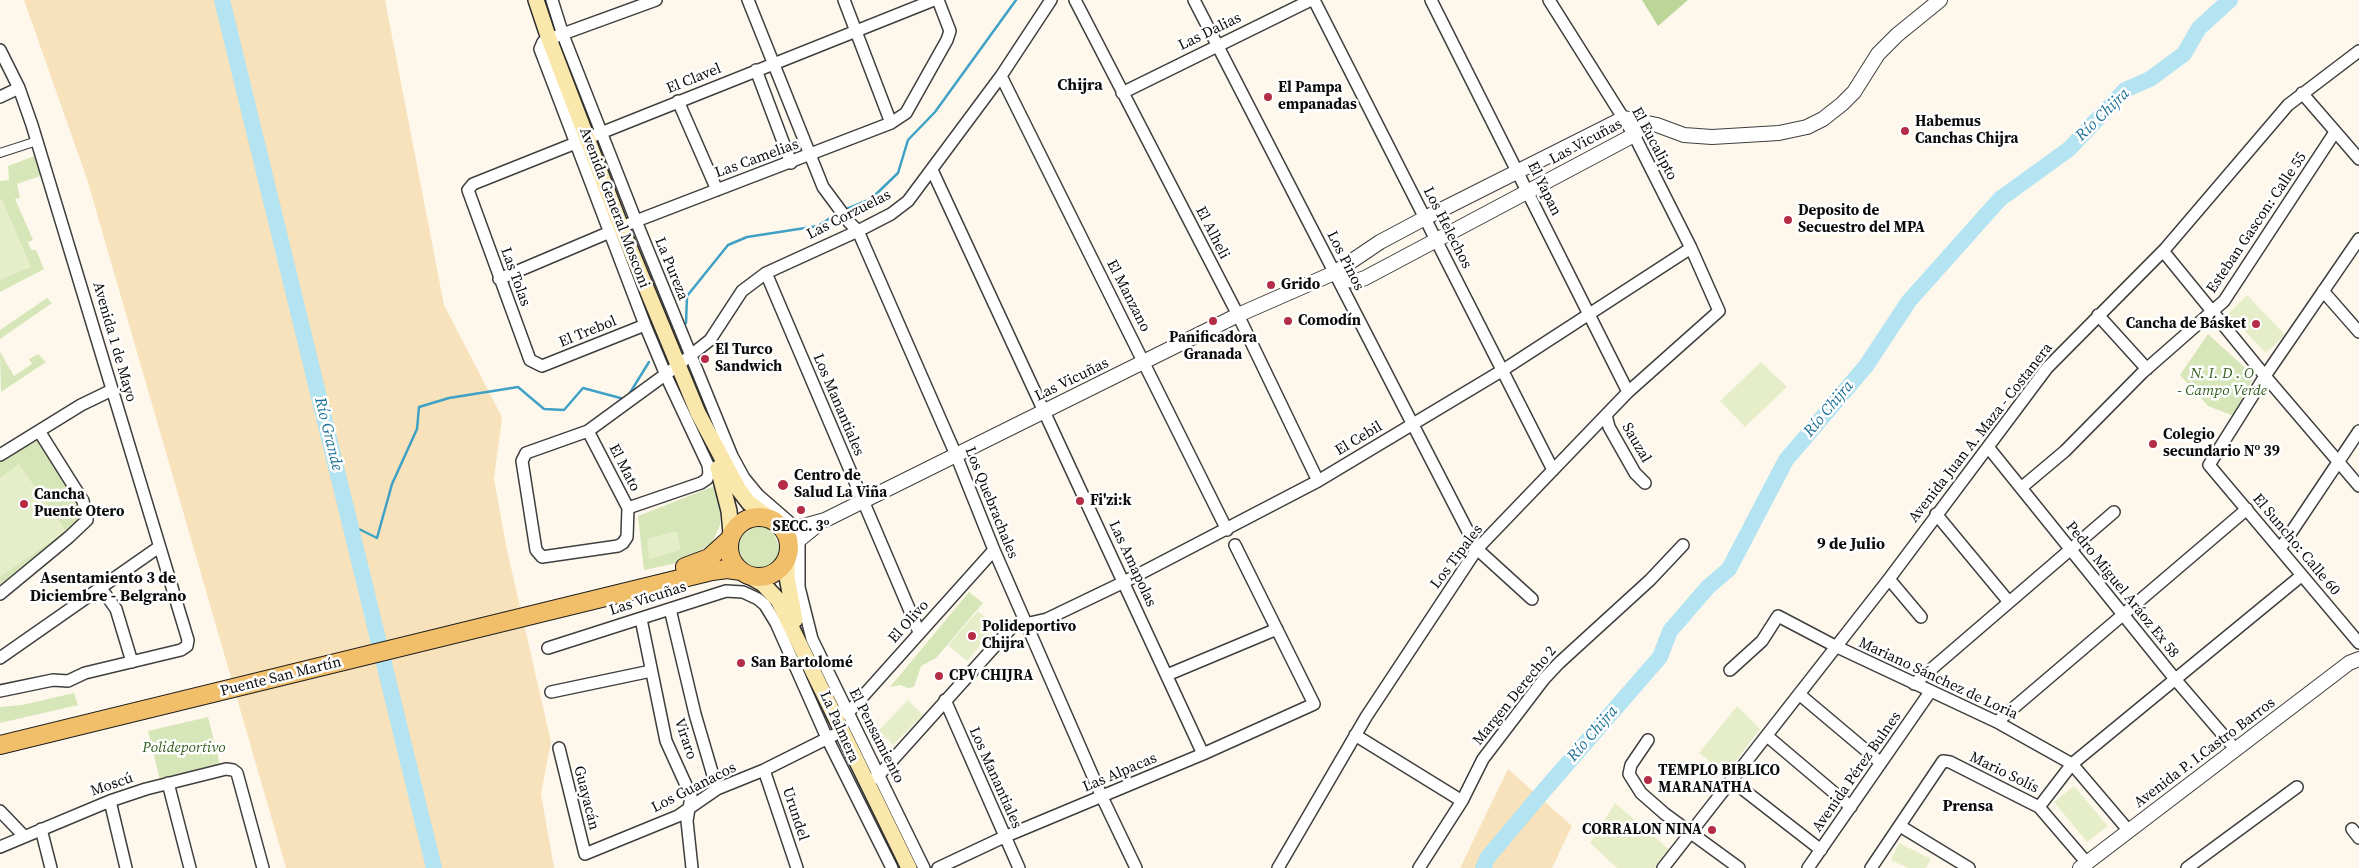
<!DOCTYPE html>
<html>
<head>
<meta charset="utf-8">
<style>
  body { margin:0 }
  canvas { display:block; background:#fef8ec }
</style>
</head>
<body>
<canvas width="2359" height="868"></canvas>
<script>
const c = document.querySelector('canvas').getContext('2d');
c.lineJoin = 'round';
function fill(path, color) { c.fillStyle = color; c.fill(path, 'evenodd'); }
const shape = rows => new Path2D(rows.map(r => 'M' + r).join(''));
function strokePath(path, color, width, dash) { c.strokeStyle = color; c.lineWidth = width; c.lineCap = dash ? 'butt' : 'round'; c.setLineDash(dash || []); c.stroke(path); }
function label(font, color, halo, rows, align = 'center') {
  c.font = font + ' "Source Serif 4",serif'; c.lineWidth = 5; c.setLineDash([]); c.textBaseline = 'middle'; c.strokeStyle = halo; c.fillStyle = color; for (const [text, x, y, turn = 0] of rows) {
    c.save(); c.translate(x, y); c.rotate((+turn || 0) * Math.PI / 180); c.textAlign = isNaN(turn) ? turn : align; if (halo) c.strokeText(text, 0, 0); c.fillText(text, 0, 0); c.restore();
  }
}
fill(shape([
  [37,155,43,175,17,184,20,198,15,199,33,240,28,242,31,250,36,250,44,269,0,292,0,181,9,180,8,166],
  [47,298,52,303,0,339,0,330],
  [2208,334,2254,376,2234,416,2208,406,2180,375],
  [0,352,14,376,32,364,29,359,38,354,46,362,1,392],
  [41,426,85,506,81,519,0,587,0,449],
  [717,485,721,508,720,525,713,541,687,561,644,570,638,516],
  [755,522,768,527,775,536,779,547,777,562,767,570,751,568,743,560,739,549,738,537,741,530,747,525],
  [969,592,983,603,936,658,921,666,914,687,908,688,900,685,890,687],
  [74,693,78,705,0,723,0,707,22,705],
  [208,717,220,765,160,780,148,731]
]), '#d6e6b8');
fill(shape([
  [1642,0,1688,0,1658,26]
]), '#bcd698');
fill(shape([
  [24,0,385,0,444,305,502,417,494,479,507,550,551,742,541,794,554,868,286,868,87,179],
  [1508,769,1572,826,1552,868,1460,868]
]), '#f7e2bb');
fill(shape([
  [2,199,31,267,0,280,0,200],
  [2247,295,2285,335,2266,353,2228,314],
  [1761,362,1787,387,1745,427,1720,401],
  [19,464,66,531,0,577,0,478],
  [677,531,681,550,649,559,647,539],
  [978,611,996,627,967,661,948,645],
  [908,700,923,715,893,745,879,730],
  [1737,706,1760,729,1726,774,1699,753],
  [2074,786,2108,826,2087,842,2054,802],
  [1615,803,1669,849,1655,868,1617,868,1590,843],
  [1899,843,1931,859,1926,868,1908,868,1891,860]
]), '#e6eec9');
strokePath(shape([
  [844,210,871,199,898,173,908,140,935,112,1016,0],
  [686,323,687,296,728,245,747,237,818,226,839,212],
  [628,396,649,362],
  [351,525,377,538,392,484,417,429,419,407,449,398,518,387,544,409,564,410,583,388,624,399]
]), '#3fa1c5', 2.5);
strokePath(shape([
  [222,0,434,868],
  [1483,868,1488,857,1541,794,1660,657,1670,631,1708,587,1729,569,1786,460,1866,366,1909,301,2000,199,2069,149,2125,90,2150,79,2184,54,2199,28,2230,0]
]), '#b4e3f2', 16);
const pedestrian = shape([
  [0,153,37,141]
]);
const minor = shape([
  [552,0,563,35,636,221,732,456,744,478,758,495,796,528,799,537,799,587,812,639,924,868],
  [748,0,823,187,849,222,858,231,956,455,994,550,1102,797,1136,868],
  [844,0,891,123],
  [1075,0,1238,315,1318,481],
  [1194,0,1477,549,1532,599],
  [1314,0,1553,470],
  [1431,0,1628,392],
  [0,50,19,88,32,125,188,640,187,646,181,650,85,673,68,681,53,680,0,691],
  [756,70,791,163],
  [1001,76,1227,530],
  [1122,93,1311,0],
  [2302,93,2359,159],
  [0,97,19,88],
  [678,101,717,190],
  [932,170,1203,754],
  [2359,239,2265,376,2209,465,2359,643],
  [2163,251,2265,376,2359,486],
  [766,273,919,632],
  [499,279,636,221,891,123,906,113,947,40,950,31,938,0],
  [2323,291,2359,332],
  [2098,315,2147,369],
  [645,325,542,366,530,360,468,190,473,184,934,0],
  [1606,415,1609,427,1635,473,1645,483],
  [588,431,628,508,627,537,623,543,618,546,542,557,536,550,522,461,526,453,588,431,677,366,710,340,742,291,766,273,858,231,891,214,908,201,1001,76,1051,0],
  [1988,447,2175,679,2236,750],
  [0,455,81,405,112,390],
  [2021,488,2065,451,2143,372,2224,301,2335,132],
  [628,508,701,483,707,479,709,473,708,465,668,380,645,325,540,49,543,42,549,39,656,0],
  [1936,514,2009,602],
  [2280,549,2359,431],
  [1889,579,1921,617],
  [100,587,116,609,132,662],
  [0,594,69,537,87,520,83,501,39,431],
  [670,609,695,714,717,789],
  [641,619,666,741,691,796,687,821,692,868],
  [548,648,726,591,743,592,758,599,765,605,776,623,827,738,892,868],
  [0,658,159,547],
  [1730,670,1762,641,1778,616,1835,646,1997,722,2072,764,2129,831],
  [1167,675,1277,629],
  [1914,684,2114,512],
  [551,692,651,671],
  [1799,694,1881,763],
  [945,700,1019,868],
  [847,714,994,550],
  [1997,722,2247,509],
  [1355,735,1462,801],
  [1767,736,1851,807],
  [1648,740,1631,765,1629,774,1641,793,1665,814,1739,868],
  [559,748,585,854,678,816,717,789,764,770,834,735],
  [764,770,797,868],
  [1731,780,1821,850],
  [168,783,190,868],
  [867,783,879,775,1012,627,1047,619,1124,582,1318,481,1503,370,1691,248],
  [110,801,126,868],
  [2039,807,2072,764,2301,576],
  [0,811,24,836],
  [1900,826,1969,868],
  [41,829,51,868],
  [2352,829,2359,838],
  [0,847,110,801,146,789,226,769,233,770,237,773,263,868],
  [938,868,1004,837,1203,754,1314,704,1235,545],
  [1278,868,1366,717,1477,549,1628,392,1719,311,1691,248,1634,135,1549,0],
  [1419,868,1462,801,1483,759,1544,679,1559,663,1650,580,1683,545],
  [1663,868,1889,579,2047,368,2165,249,2288,105,2359,51],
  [1808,868,1930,692],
  [1871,868,1943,761,1950,762,2039,807,2087,863],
  [2187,868,2297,787]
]);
const tertiary = shape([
  [1334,273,1347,280,1356,281,1365,278,1634,135,1645,123],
  [782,528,796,528,825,520,1238,315,1334,273,1380,242,1425,218,1624,118,1657,125,1684,135,1712,137,1779,133,1807,127,1823,119,1842,104,1854,92,1878,54,1897,35,1940,0],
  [789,548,816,526],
  [2080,868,2349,663,2359,659]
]);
const secondary = shape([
  [536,0,549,39,621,227,698,413,739,490,749,503,774,521],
  [718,468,729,511,731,533],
  [787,556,787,577,795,620],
  [747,575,763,584,778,600,909,868]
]);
const primary = shape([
  '729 547a30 30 0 1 1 60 0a30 30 0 1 1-60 0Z',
  [685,567,709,558,729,540],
  [0,745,712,571,727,569,741,571]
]);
strokePath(pedestrian, '#3f3f3f', 10);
strokePath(minor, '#3f3f3f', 14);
strokePath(tertiary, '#3f3f3f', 16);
strokePath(secondary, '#2e2e2e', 18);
strokePath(primary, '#1d1d1d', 20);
strokePath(pedestrian, '#fff', 8);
strokePath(minor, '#fff', 11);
strokePath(tertiary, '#fff', 14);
strokePath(secondary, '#fae7ab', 15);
strokePath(primary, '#f1be6a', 18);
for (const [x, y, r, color] of [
  [1268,97,5,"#b42c45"],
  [1905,131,5,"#b42c45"],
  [1788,220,5,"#b42c45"],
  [1271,285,5,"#b42c45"],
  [1213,321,5,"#b42c45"],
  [1288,321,5,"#b42c45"],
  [2256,324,5,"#b42c45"],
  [705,359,5,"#b42c45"],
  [2153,444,5,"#b42c45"],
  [783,485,6,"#b42c45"],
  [1080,501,5,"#b42c45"],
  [24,504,5,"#b42c45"],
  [801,510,5,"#b42c45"],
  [972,636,5,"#b42c45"],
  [741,663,5,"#b42c45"],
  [939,676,5,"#b42c45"],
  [1648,780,5,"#b42c45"],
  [1712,830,5,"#b42c45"]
]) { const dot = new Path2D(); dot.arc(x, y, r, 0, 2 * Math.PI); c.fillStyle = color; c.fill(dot); strokePath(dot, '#fff', 2); }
label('15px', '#0c0c0c', '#fff', [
  ["Las Dalias",1210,32,-26],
  ["El Clavel",694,79,-22],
  ["Las Vicuñas",1586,142,-28],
  ["El Eucalipto",1654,144,62],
  ["Las Camelias",757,159,-20],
  ["El Yapan",1544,189,64],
  ["Avenida General Mosconi",614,208,69],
  ["Las Corzuelas",849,215,-27],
  ["Esteban Gascon: Calle 55",2257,223,-56],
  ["Los Helechos",1447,228,63],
  ["El Alheli",1212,233,63],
  ["Los Pinos",1345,261,63],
  ["La Pureza",671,269,68],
  ["Las Tolas",515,277,70],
  ["El Manzano",1128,296,63],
  ["El Trebol",588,332,-22],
  ["Avenida 1 de Mayo",114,342,74],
  ["Las Vicuñas",1072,380,-26],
  ["Los Manantiales",838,405,67],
  ["Avenida Juan A. Maza - Costanera",1981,433,-52],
  ["El Cebil",1359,439,-31],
  ["Sauzal",1636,443,60],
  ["El Mato",624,468,63],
  ["Los Quebrachales",991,503,68],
  ["El Suncho: Calle 60",2296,545,50],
  ["Los Tipales",1457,557,-53],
  ["Las Amapolas",1132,564,65],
  ["Pedro Miguel Aráoz Ex 58",2122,590,51],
  ["Las Vicuñas",648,599,-18],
  ["El Olivo",909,622,-48],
  ["Puente San Martín",281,677,-14],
  ["Mariano Sánchez de Loria",1938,679,25],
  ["Margen Derecho 2",1515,696,-51],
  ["La Palmera",839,727,66],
  ["El Pensamiento",876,736,63],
  ["Viraro",685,739,71],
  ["Avenida P. I.Castro Barros",2205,753,-37],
  ["Avenida Pérez Bulnes",1857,772,-55],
  ["Las Alpacas",1120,773,-23],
  ["Mario Solís",2004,773,26],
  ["Los Manantiales",995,778,66],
  ["Moscú",112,785,-19],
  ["Los Guanacos",694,788,-27],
  ["Guayacán",586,798,76],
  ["Urundel",795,814,72]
]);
label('bold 15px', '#0c0c0c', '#fff', [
  ["El Pampa",1278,88],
  ["empanadas",1278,105],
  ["Habemus",1915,122],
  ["Canchas Chijra",1915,139],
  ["Deposito de",1798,211],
  ["Secuestro del MPA",1798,228],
  ["Grido",1281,285],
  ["Comodín",1298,321],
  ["Cancha de Básket",2246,324,"right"],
  ["Panificadora",1213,338,"center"],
  ["Granada",1213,355,"center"],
  ["El Turco",715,350],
  ["Sandwich",715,367],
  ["Colegio",2163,435],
  ["secundario Nº 39",2163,452],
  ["Centro de",794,476],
  ["Salud La Viña",794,493],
  ["Cancha",34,495],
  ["Puente Otero",34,512],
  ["Fi'zi:k",1090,501],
  ["SECC. 3º",801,527,"center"],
  ["Polideportivo",982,627],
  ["Chijra",982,644],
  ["San Bartolomé",751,663],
  ["CPV CHIJRA",949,676],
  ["TEMPLO BIBLICO",1658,771],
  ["MARANATHA",1658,788],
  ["CORRALON NINA",1702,830,"right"]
], 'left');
label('italic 15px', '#366021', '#fff', [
  ["N. I. D . O",2222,374],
  ["- Campo Verde",2222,391],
  ["Polideportivo",184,748]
]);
label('bold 16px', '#0c0c0c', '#fff', [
  ["Chijra",1080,86],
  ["9 de Julio",1851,545],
  ["Asentamiento 3 de",108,579],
  ["Diciembre - Belgrano",108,597],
  ["Prensa",1968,807]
]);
label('italic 16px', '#1d7196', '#fff', [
  ["Río Chijra",2103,115,-44],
  ["Río Chijra",1829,409,-50],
  ["Río Grande",328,434,76],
  ["Río Chijra",1593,734,-49]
]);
</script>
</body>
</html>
